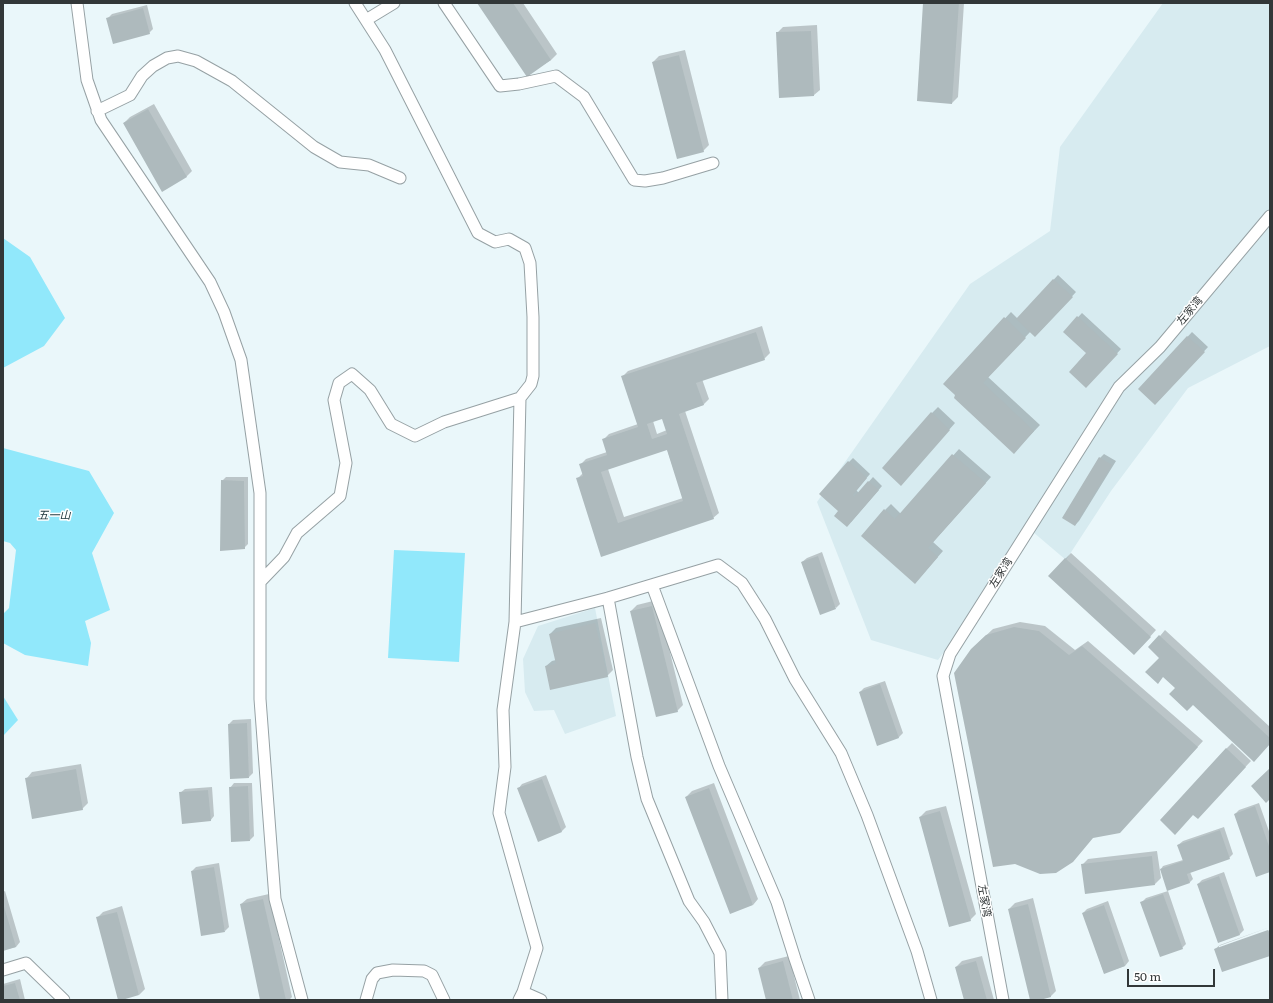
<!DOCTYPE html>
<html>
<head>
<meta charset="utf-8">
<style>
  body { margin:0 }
  #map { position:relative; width:1273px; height:1003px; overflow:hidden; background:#eaf7fa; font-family:Literata,serif }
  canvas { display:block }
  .frame { position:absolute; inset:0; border:4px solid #323738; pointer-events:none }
  .scale { position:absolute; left:1127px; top:969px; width:88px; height:18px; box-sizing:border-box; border:2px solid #323738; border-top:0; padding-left:5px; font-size:12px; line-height:14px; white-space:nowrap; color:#323738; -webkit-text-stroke:3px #fff; paint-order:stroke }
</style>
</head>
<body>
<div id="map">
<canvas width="1273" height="1003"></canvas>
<div class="frame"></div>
<div class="scale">50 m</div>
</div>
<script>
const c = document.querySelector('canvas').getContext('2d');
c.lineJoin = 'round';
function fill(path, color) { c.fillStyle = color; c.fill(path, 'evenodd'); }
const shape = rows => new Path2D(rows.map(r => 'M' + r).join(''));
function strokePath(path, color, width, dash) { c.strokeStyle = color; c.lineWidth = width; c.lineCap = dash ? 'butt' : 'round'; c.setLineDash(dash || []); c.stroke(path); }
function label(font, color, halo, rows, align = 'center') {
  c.font = font + ' Literata,"Noto Sans SC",serif'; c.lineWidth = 3; c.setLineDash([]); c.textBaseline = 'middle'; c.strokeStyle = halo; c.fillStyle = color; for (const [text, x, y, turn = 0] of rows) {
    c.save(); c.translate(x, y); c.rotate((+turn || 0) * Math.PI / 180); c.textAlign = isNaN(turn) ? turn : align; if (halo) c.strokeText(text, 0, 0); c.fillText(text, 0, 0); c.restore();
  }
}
fill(shape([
  [1163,3,1270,3,1270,346,1188,388,1111,491,1066,560,1033,532,938,660,871,640,817,502,970,284,1050,231,1060,147],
  [595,608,616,716,565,734,554,710,534,711,525,692,523,659,538,626]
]), '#d7ebf0');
fill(shape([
  [3,238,30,257,65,318,44,346,3,368],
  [3,448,89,471,114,513,92,553,110,610,85,621,91,643,88,666,25,655,3,643,3,614,9,608,16,550,10,543,3,541],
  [394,550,465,553,459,662,388,658],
  [3,696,18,720,3,736]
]), '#91e8fb');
fill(shape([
  [478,3,523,3,557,54,551,60,527,75],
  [924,3,964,3,958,97,952,103],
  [147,5,153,29,149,33,108,18,112,14],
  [817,25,820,90,814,95,780,97,777,33,783,27],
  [685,50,709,145,703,151,653,62,659,56],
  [154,104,192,171,186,177,124,123,130,117],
  [1058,275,1076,292,1040,331,1031,331,988,377,1040,425,1019,447,944,384,1011,312,1018,319],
  [1082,313,1121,349,1086,387,1088,353,1064,332],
  [762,326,770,353,764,359,702,379,709,399,703,405,685,411,719,513,713,518,602,555,577,479,583,473,580,465,586,459,607,452,603,440,609,434,638,424,622,377,628,371],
  [663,418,667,430,657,434,653,421],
  [667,449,683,498,624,517,608,469],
  [1192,332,1208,347,1155,404,1139,389],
  [938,407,955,423,907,478,932,413],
  [959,449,991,477,933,542,943,551,921,576,885,510,891,504,901,514],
  [1104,454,1116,461,1079,521,1075,525,1100,458],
  [853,458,870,474,856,490,859,493,873,477,882,486,851,522,840,511,849,462],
  [226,477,248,477,248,544,244,548,222,481],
  [822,552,840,604,836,608,802,562,807,558],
  [1071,553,1156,630,1140,648,1065,559],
  [657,600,683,705,677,711,631,611,637,605],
  [601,618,613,670,607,676,546,666,552,661,556,660,550,634,556,628],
  [1020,622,1045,626,1075,650,1088,641,1203,741,1126,825,978,643,993,629],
  [1165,630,1270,727,1270,743,1176,688,1160,658,1160,636],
  [885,681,903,733,898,738,860,692,864,688],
  [251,719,253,773,249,777,229,724,233,720],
  [1232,743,1251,761,1203,812,1226,749],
  [81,764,88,803,82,809,27,778,32,772],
  [546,775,566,827,562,831,538,840,518,789,522,784],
  [234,783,252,783,254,836,250,840,230,788],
  [714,783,758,899,753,905,686,797,692,791],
  [212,787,214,816,210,821,180,793,185,789],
  [1259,803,1270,834,1270,870,1235,814,1239,810],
  [946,806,976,914,970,920,920,817,926,811],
  [1224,827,1233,854,1229,858,1190,872,1193,879,1190,882,1168,889,1161,869,1163,866,1183,860,1178,845,1183,841],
  [1157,851,1161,878,1155,884,1082,865,1088,859],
  [219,863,229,927,225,931,192,871,196,867],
  [1224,872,1244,930,1240,934,1218,941,1198,884,1202,880],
  [5,891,20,942,16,947,3,950,3,892],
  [1168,891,1186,944,1182,948,1141,903,1146,898],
  [269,894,292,997,289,1000,261,1000,241,904,247,899],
  [1033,898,1056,991,1050,997,1031,1000,1009,909,1015,903],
  [1108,901,1129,961,1125,966,1104,973,1083,913,1087,909],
  [122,906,145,989,139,995,97,918,103,912],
  [1270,927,1219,946,1219,949,1270,930,1270,955,1215,949,1220,945],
  [789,956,800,1000,767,1000,759,968,765,962],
  [982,956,994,1000,965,1000,956,967,962,961],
  [20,979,25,1000,3,1000,3,984]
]), '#0003');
fill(shape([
  [477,3,513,3,551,60,527,77],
  [923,3,959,3,952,104,917,101],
  [143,8,150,34,113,44,106,18],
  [811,31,814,96,779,98,776,32],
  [679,55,704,152,677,159,652,62],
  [148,109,187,177,162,192,123,123],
  [1053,279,1073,297,1035,337,1016,319],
  [1077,316,1118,354,1086,388,1069,372,1086,353,1063,332],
  [1004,317,1026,338,983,383,1034,431,1014,454,954,398,955,395,943,384],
  [756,332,765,360,696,383,704,405,679,414,714,519,601,557,576,478,583,476,579,464,607,455,602,439,638,427,621,376],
  [662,419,667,434,652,439,647,424],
  [667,450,683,501,618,523,601,472],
  [1187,336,1205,352,1155,405,1138,389],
  [931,412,950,430,901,486,882,468],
  [952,454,986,483,928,548,938,557,915,584,861,536,884,509,895,519],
  [1099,457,1112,465,1075,526,1062,518],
  [848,461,867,478,853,495,854,497,868,481,879,490,847,527,834,516,838,511,819,494],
  [221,480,244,481,245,549,220,551],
  [818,556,836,609,820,615,801,562],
  [1065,558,1151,637,1134,655,1048,576],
  [652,606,678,712,656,717,630,611],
  [595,623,608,677,550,690,545,666,556,664,549,634],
  [1014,627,1039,631,1069,655,1082,646,1198,747,1120,833,1093,838,1073,862,1056,873,1040,874,1015,864,993,867,954,673,971,649,986,635],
  [1159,635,1270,738,1270,744,1254,762,1193,705,1187,711,1169,694,1175,688,1163,677,1158,684,1145,672,1159,658,1148,647],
  [880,684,899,738,877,746,859,692],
  [247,723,249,778,230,779,228,724],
  [1226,748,1246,767,1198,819,1193,815,1175,835,1160,820],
  [1270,768,1270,799,1266,803,1251,786],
  [76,769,83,810,32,819,25,778],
  [542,779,562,832,538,842,517,788],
  [248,786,250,841,231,842,229,787],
  [709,788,753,905,730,914,685,797],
  [208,790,211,821,182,824,179,792],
  [1255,806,1270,849,1270,872,1256,877,1234,814],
  [940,811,971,921,949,927,919,817],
  [1220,830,1230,859,1187,874,1190,883,1167,891,1160,869,1183,861,1177,845],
  [1152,856,1155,885,1085,894,1081,864],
  [214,867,225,932,201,936,191,871],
  [1219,876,1240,935,1218,943,1197,884],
  [1163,894,1183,949,1160,957,1140,902],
  [263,899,286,1000,260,1000,240,904],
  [3,903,16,947,3,951],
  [1028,904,1051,997,1040,1000,1030,1000,1008,909],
  [1104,905,1125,966,1104,974,1082,913],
  [117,912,139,995,122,1000,118,1000,96,917],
  [1268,930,1270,935,1270,956,1222,972,1214,949],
  [783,961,793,1000,766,1000,758,968],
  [976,961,987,1000,964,1000,955,967],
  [15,983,20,1000,3,1000,3,986]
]), '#aebabd');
const minor = shape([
  [77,3,87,80,101,120,210,282,224,312,241,360,260,493,260,699,275,899,302,1000],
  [444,3,500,86,519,84,556,76,584,97,634,180,645,181,663,178,713,163],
  [366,20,394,3],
  [97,111,130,95,142,76,153,66,167,58,178,56,196,61,232,81,314,147,340,162,369,165,400,178],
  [260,582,284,557,297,533,340,496,346,463,334,400,339,383,352,374,370,390,391,424,415,436,444,422,520,398,531,384,533,376,533,317,530,263,525,248,509,239,495,242,478,233,385,50,355,3],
  [652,585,719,766,777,902,795,959,809,1000],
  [608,598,637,757,647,799,689,901,704,922,720,953,722,1000],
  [515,622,608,598,718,565,742,583,765,619,795,679,841,753,867,815,917,951,931,1000],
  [3,970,26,963,64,1000],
  [523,992,541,1000],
  [366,1000,372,979,377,973,393,970,424,971,432,975,444,1000],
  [519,1000,523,992,537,948,499,813,505,767,503,710,515,622,520,398],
  [1003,1000,943,676,950,654,1119,387,1160,347,1270,216]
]);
strokePath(minor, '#96a1a4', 13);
strokePath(minor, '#fff', 11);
label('11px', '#323738', '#fff', [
  ["左家湾",1190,311,-50],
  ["左家湾",1001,573,-58],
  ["左家湾",984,901,80]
]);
label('italic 11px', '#223a40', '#fff', [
  ["五一山",54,516]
]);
</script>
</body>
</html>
